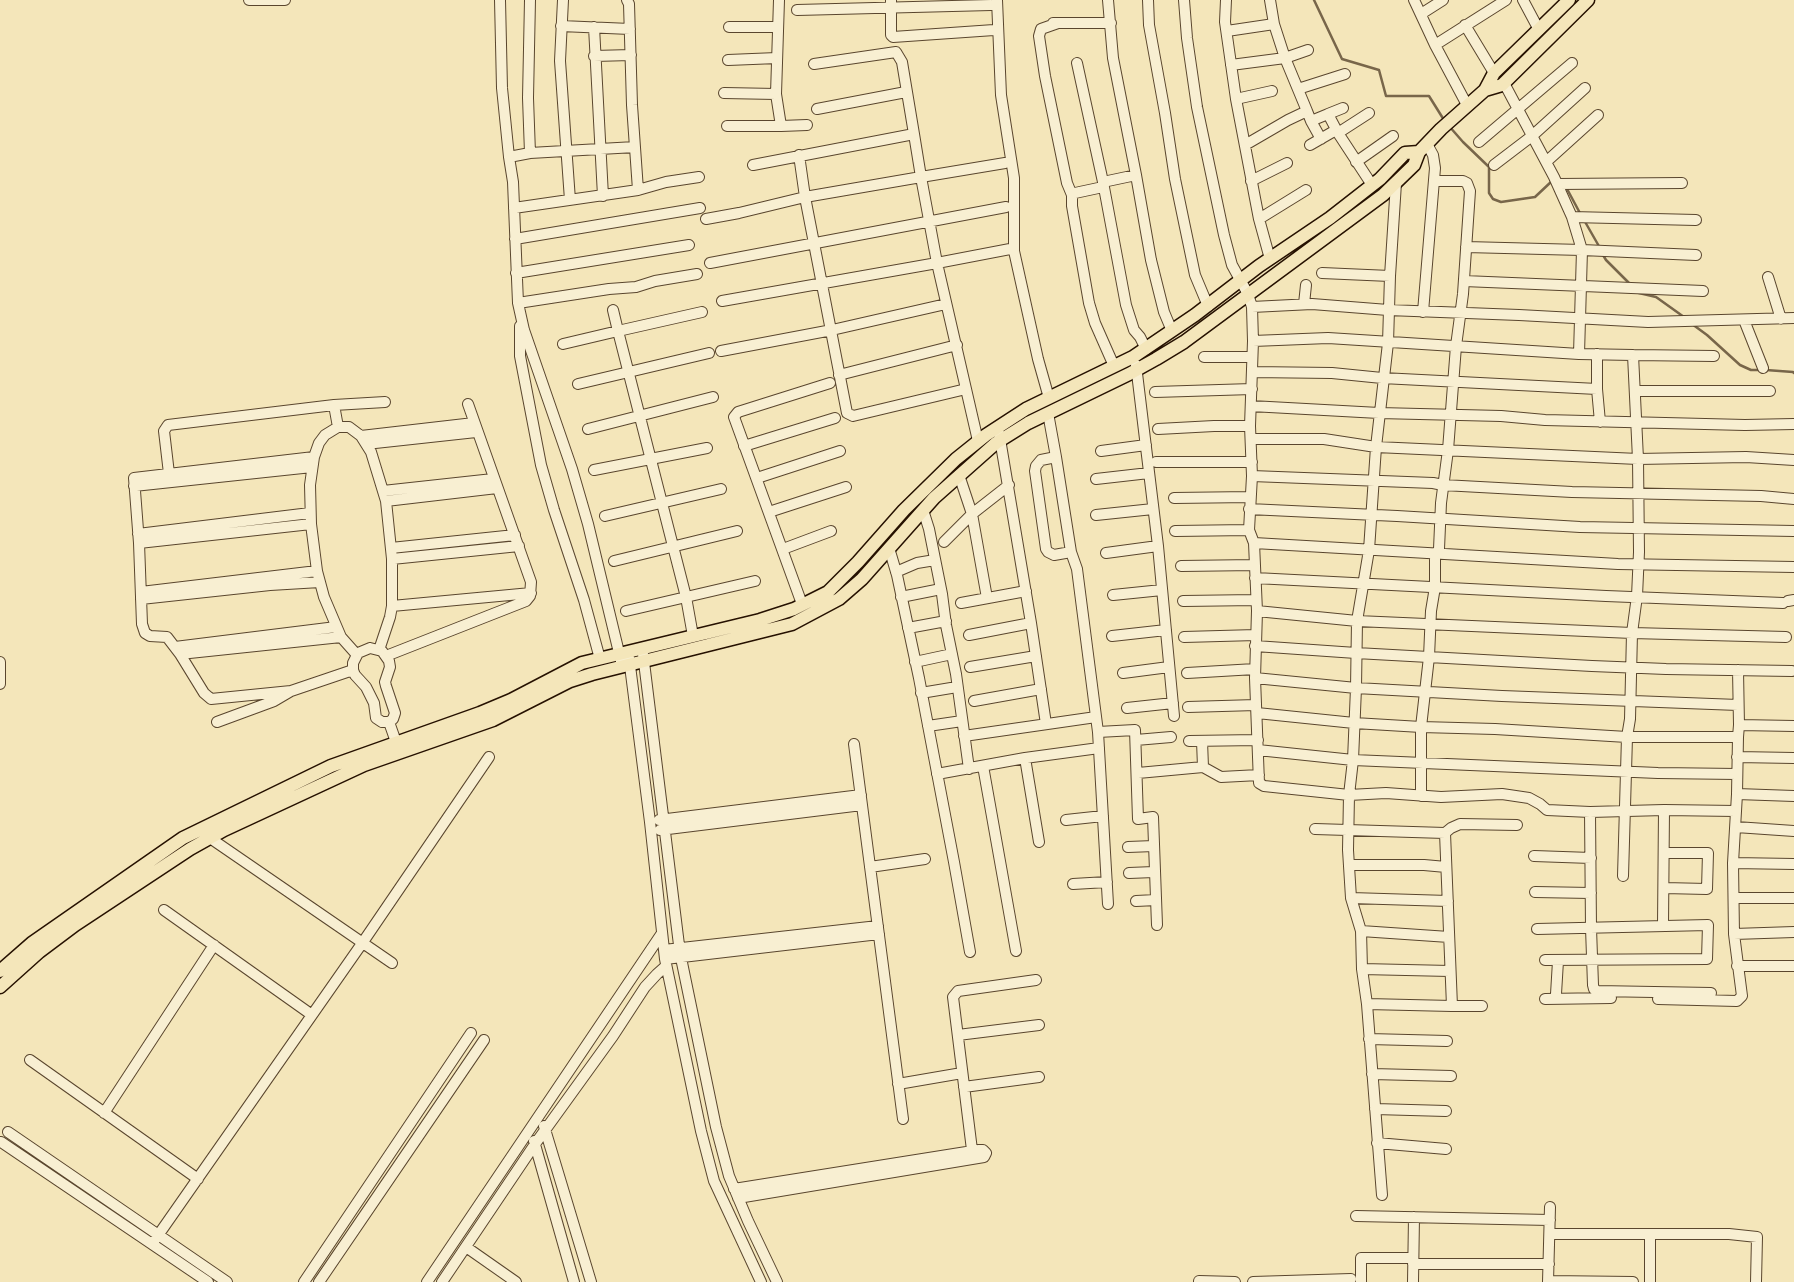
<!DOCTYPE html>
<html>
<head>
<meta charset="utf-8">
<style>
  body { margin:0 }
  canvas { display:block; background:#f4e6ba }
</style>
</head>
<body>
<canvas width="1794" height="1282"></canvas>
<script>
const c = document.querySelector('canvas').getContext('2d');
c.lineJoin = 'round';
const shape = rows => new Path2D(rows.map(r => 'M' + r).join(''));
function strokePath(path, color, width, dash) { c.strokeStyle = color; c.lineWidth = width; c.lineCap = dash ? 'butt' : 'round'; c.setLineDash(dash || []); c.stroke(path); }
strokePath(shape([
  [1314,0,1342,59,1379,70,1386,96,1429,96,1444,120],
  [1449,126,1463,142,1489,167,1489,193,1493,199,1501,202,1535,197,1552,181],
  [1566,187,1581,215],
  [1584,220,1600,248],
  [1603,255,1606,260,1630,284],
  [1637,291,1639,293,1656,297,1684,317],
  [1692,324,1707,335,1740,365,1751,370,1760,370],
  [1766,370,1793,372,1794,373]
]), '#78664a', 2.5);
const minor = shape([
  [249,0,285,0],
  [500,0,502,88,509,157,513,182,518,303,524,330,572,469,588,524,621,661],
  [530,0,528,98,530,153],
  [563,0,560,61,570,200],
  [891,0,891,35,893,37,994,30],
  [997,0,1001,95,1014,178,1014,251,1038,359,1049,398],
  [1108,0,1113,58,1136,175,1151,260,1164,312,1172,331],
  [1148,0,1149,25,1165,113,1175,179,1195,275,1208,306],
  [1184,0,1187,38,1197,107,1224,235,1232,265,1248,294,1252,307,1253,341,1250,426,1252,476,1249,530,1254,543,1257,611,1255,678,1259,783,1264,786,1349,795,1386,793,1441,797,1502,794,1529,798,1540,804,1547,810,1590,812],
  [1226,0,1225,22,1236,99,1259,219,1270,259],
  [1270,0,1274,24],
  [1414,0,1435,45,1467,105],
  [1523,0,1539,30],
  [797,10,991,5],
  [1421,14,1443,0],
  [1053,23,1111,23],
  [1058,23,1041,29,1039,36,1045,76,1067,183,1072,195],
  [1465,25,1494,73],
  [561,26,630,29],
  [594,27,603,196],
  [729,27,778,27],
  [1227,31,1274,24,1285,58,1307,111],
  [1435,45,1506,0],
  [594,56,631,55],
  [728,60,777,58],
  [1077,63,1103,182,1126,305,1134,330,1140,337,1146,349],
  [814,64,896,52,902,62,914,134],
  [1231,65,1285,58,1308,50],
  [1504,83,1554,177,1572,217,1582,250,1579,354],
  [1298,89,1345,74],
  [724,93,776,94],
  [1236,99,1272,91],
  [817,109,906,92],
  [1328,114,1343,108],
  [1311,121,1321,139],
  [727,126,781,126,776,94,779,0],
  [781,126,807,125],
  [1338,133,1372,185],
  [1479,142,1572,63],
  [1245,145,1288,120,1307,111,1311,121,1328,114,1338,133,1369,113],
  [1310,145,1336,130],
  [799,155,805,197,847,413,853,416,966,389],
  [509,157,530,153,635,147],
  [1356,162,1393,136],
  [1546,162,1598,115],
  [1005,163,921,177,937,263,1010,249],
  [1494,165,1532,136,1585,88],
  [1251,181,1287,163],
  [1103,182,1136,175],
  [1558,184,1682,183],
  [1103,187,1075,193,1072,195,1072,206,1089,303,1095,323,1114,366],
  [638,190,666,182,699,177],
  [514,208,638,190,632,105,629,4,627,0],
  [1572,217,1696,220],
  [706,219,739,213,805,197,921,177,914,134,753,165],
  [1259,219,1306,190],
  [515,239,700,208],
  [1466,247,1582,250,1696,255],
  [710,263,1006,207],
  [516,273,689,245],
  [1322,273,1390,276],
  [1768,277,1781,319],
  [1464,281,1703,291],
  [722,301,937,263,978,441],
  [518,303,609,289,636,287,655,281,697,274],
  [1304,304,1306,285],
  [1252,307,1312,304,1388,310,1519,315,1648,322,1794,318],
  [613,310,618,331,702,312],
  [1423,312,1435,168,1433,155,1427,144],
  [1744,320,1763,368],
  [520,326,520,356,541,465,554,510,584,600,600,659],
  [1253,341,1328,338,1579,354,1633,355,1638,459,1746,457,1794,460],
  [563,344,618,331,686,597,693,636],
  [721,351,832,330,946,304],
  [1633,355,1714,356],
  [1204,357,1252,357],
  [1136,365,1158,546,1174,716],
  [1252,372,1332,373,1382,378,1597,389,1600,422],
  [839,375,957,345],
  [578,384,709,353],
  [1597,389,1597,354],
  [1635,391,1770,391],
  [1155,392,1252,389],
  [334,405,385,402],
  [1251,406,1379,413,1501,416,1545,420,1745,425,1794,424],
  [1048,413,1056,457,1071,552,1077,569,1098,732,1108,904],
  [588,429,713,397],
  [1158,429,1214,426,1250,426],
  [999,433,1031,623,1046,724],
  [361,436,474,423],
  [1251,439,1324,439,1376,447,1638,459,1639,552,1637,596,1632,633,1630,719,1627,737,1738,737,1737,794,1794,796],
  [366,444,476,432],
  [744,446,835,418],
  [1101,451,1146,445],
  [1056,457,1041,460,1036,466,1035,471,1046,549,1048,552,1054,555,1071,552],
  [1156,462,1252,462],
  [594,470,707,448],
  [959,475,972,514,987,598],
  [1252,476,1433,483,1443,485,1572,492,1761,496,1794,499],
  [757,478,840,451],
  [1096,479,1149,473],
  [170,482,164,431,168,425,334,405,338,427],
  [134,486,312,467],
  [383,491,493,479],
  [1174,498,1250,497],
  [386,501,497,488],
  [1249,509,1397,516,1580,527,1794,531],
  [923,510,929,529,942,594,946,625,956,674,969,769],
  [769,512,846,487],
  [1096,515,1153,509],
  [605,516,721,489],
  [1175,531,1249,530],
  [138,534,310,513],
  [944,542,972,514,1009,485],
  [139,543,311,524],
  [1254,543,1618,564,1794,567],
  [391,548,515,535],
  [889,548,897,575,919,678,954,862,970,952],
  [783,549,831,531],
  [1106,553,1158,546],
  [392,559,519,546],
  [614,561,737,531],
  [1181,566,1255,565],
  [896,572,917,563,935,560],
  [1255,578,1606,596,1783,603],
  [141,592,317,571],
  [1113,595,1162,590],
  [901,597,941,589],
  [141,599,270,585,320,582],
  [1183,601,1256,600],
  [1788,601,1794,600],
  [961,603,1026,591],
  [802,604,734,417,738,412,830,383],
  [392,606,531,593],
  [626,611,755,581],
  [1257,611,1357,621,1632,633,1786,637],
  [908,628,946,621],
  [969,635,1031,623],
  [1112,636,1166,630],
  [1184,637,1256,635],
  [1255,646,1356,653,1592,666,1666,669,1792,671],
  [175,647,336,627],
  [370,648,382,651,389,661,390,667,385,682,386,686,395,713,393,719,389,722,382,722,376,718,374,703,366,687,355,675,353,670,353,663,358,653,370,648],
  [180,654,341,637],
  [643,654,680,953,716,1127,729,1176,748,1221,777,1282],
  [357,655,341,637,324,597,317,571,311,524,310,485,314,457,319,443,325,435,338,427,349,427,361,436,371,452,386,501,392,559,392,606,390,617,379,650],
  [386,656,526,601,530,596,531,582,468,404],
  [629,658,650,822,665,959,701,1131,714,1181,761,1282],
  [0,662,0,684],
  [915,662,952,654],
  [970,667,1036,656],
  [1738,670,1739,725],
  [1123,673,1169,667],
  [1187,673,1255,669],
  [1255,678,1356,688,1502,696,1738,705],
  [291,691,211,699,204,693,180,654,167,637,150,636,145,633,142,624,139,543,134,478,314,457],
  [921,693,957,687],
  [974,701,1041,689],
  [1188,707,1256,705],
  [1127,708,1173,703],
  [1257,713,1354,723,1421,727,1429,657,1431,611,1435,587,1435,556,1439,549,1441,503,1448,450,1456,346,1463,294,1470,191,1467,183,1463,181,1434,181],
  [217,722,274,701,291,691,353,670],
  [389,722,396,742],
  [928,726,962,721],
  [1098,732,1135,730,1138,819,1153,817,1157,925],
  [964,736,1096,717],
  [1738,737,1739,725,1794,726],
  [1136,740,1171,737],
  [1189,741,1258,740],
  [1202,741,1203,767],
  [854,744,903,1119],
  [1258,750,1353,760,1658,773,1737,774],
  [1737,757,1794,758],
  [1025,758,1039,842],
  [983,766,1016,951],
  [1138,773,1203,767,1221,777,1259,775],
  [937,774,1025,758,1099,748],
  [1421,796,1421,727,1495,729,1627,737,1623,876],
  [659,820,861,795],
  [1066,820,1103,816],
  [1736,827,1794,831],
  [1315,829,1445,833],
  [660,830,862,805],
  [208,832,210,838,392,963],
  [1128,847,1154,846],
  [1534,856,1591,858],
  [1733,863,1794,864],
  [1350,865,1424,865,1446,867],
  [870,867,925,859],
  [1129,873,1154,872],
  [1073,884,1107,882],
  [1664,888,1707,889,1708,853,1664,853],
  [1535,892,1591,893],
  [1351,898,1448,901],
  [1734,898,1794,898],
  [1136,901,1156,900],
  [164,910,312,1015],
  [1663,925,1664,810],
  [1537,929,1708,925,1707,959,1545,960],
  [1361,931,1449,937],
  [1734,934,1794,932],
  [664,950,878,926],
  [665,959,879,934],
  [1737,966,1794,966],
  [1362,969,1450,971],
  [1711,993,1597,991,1594,989,1593,985,1591,928,1590,812,1664,810,1736,811],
  [1556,994,1558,961],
  [1545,999,1611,998],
  [1658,999,1737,1001,1742,996,1734,934,1733,863,1737,794],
  [1367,1004,1452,1006],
  [1482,1006,1452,1006,1445,833,1451,828,1460,824,1517,825],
  [958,1035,1039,1025],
  [1369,1039,1447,1041],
  [30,1060,198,1179],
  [1372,1074,1451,1076],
  [898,1084,962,1073],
  [964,1087,1039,1077],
  [1375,1109,1446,1111],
  [104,1113,214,945],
  [544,1126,591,1282],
  [8,1132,227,1282],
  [534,1141,574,1282],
  [1,1142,208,1282],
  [1377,1143,1446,1149],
  [973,1158,953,997,958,991,1036,980],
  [734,1189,979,1150,983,1150,986,1153,984,1157,738,1198],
  [1382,1195,1367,1004,1362,969,1361,931,1351,898,1348,850,1349,795,1353,760,1356,688,1357,621,1369,550,1376,447,1388,343,1390,276,1396,183],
  [1356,1216,1550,1220],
  [1550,1234,1729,1234,1757,1237,1756,1282],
  [152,1244,363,942,489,757],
  [466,1247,516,1282],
  [1413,1264,1549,1264],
  [1199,1281,1235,1282],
  [1548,1281,1633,1282],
  [304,1282,471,1033],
  [319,1282,484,1040],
  [427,1282,662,933],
  [442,1282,535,1144,613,1036,645,987,657,974,666,966],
  [1253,1282,1351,1279],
  [1361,1282,1361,1258,1413,1258],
  [1413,1282,1414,1217],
  [1548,1282,1550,1207],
  [1650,1282,1650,1234]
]);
const major = shape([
  [1485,90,1502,85,1588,0],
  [0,971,32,943,183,838,331,766,480,713,511,700,582,663,760,620,794,609,828,592,858,562,904,510,956,459,986,435,1026,409,1133,357,1195,315,1259,266,1330,218,1380,179,1405,153,1419,152],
  [0,987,39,952,75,925,190,849,224,830,364,765,493,720,570,681,592,674,792,624,839,599,862,579,934,498,996,443,1028,423,1129,374,1156,359,1184,342,1383,195,1414,165,1419,152,1441,129,1485,90,1494,73,1569,0]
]);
strokePath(minor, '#5a462e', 12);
strokePath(major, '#261100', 15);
strokePath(minor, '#f8efd2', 10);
strokePath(major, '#f4e6ba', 12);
</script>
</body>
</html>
